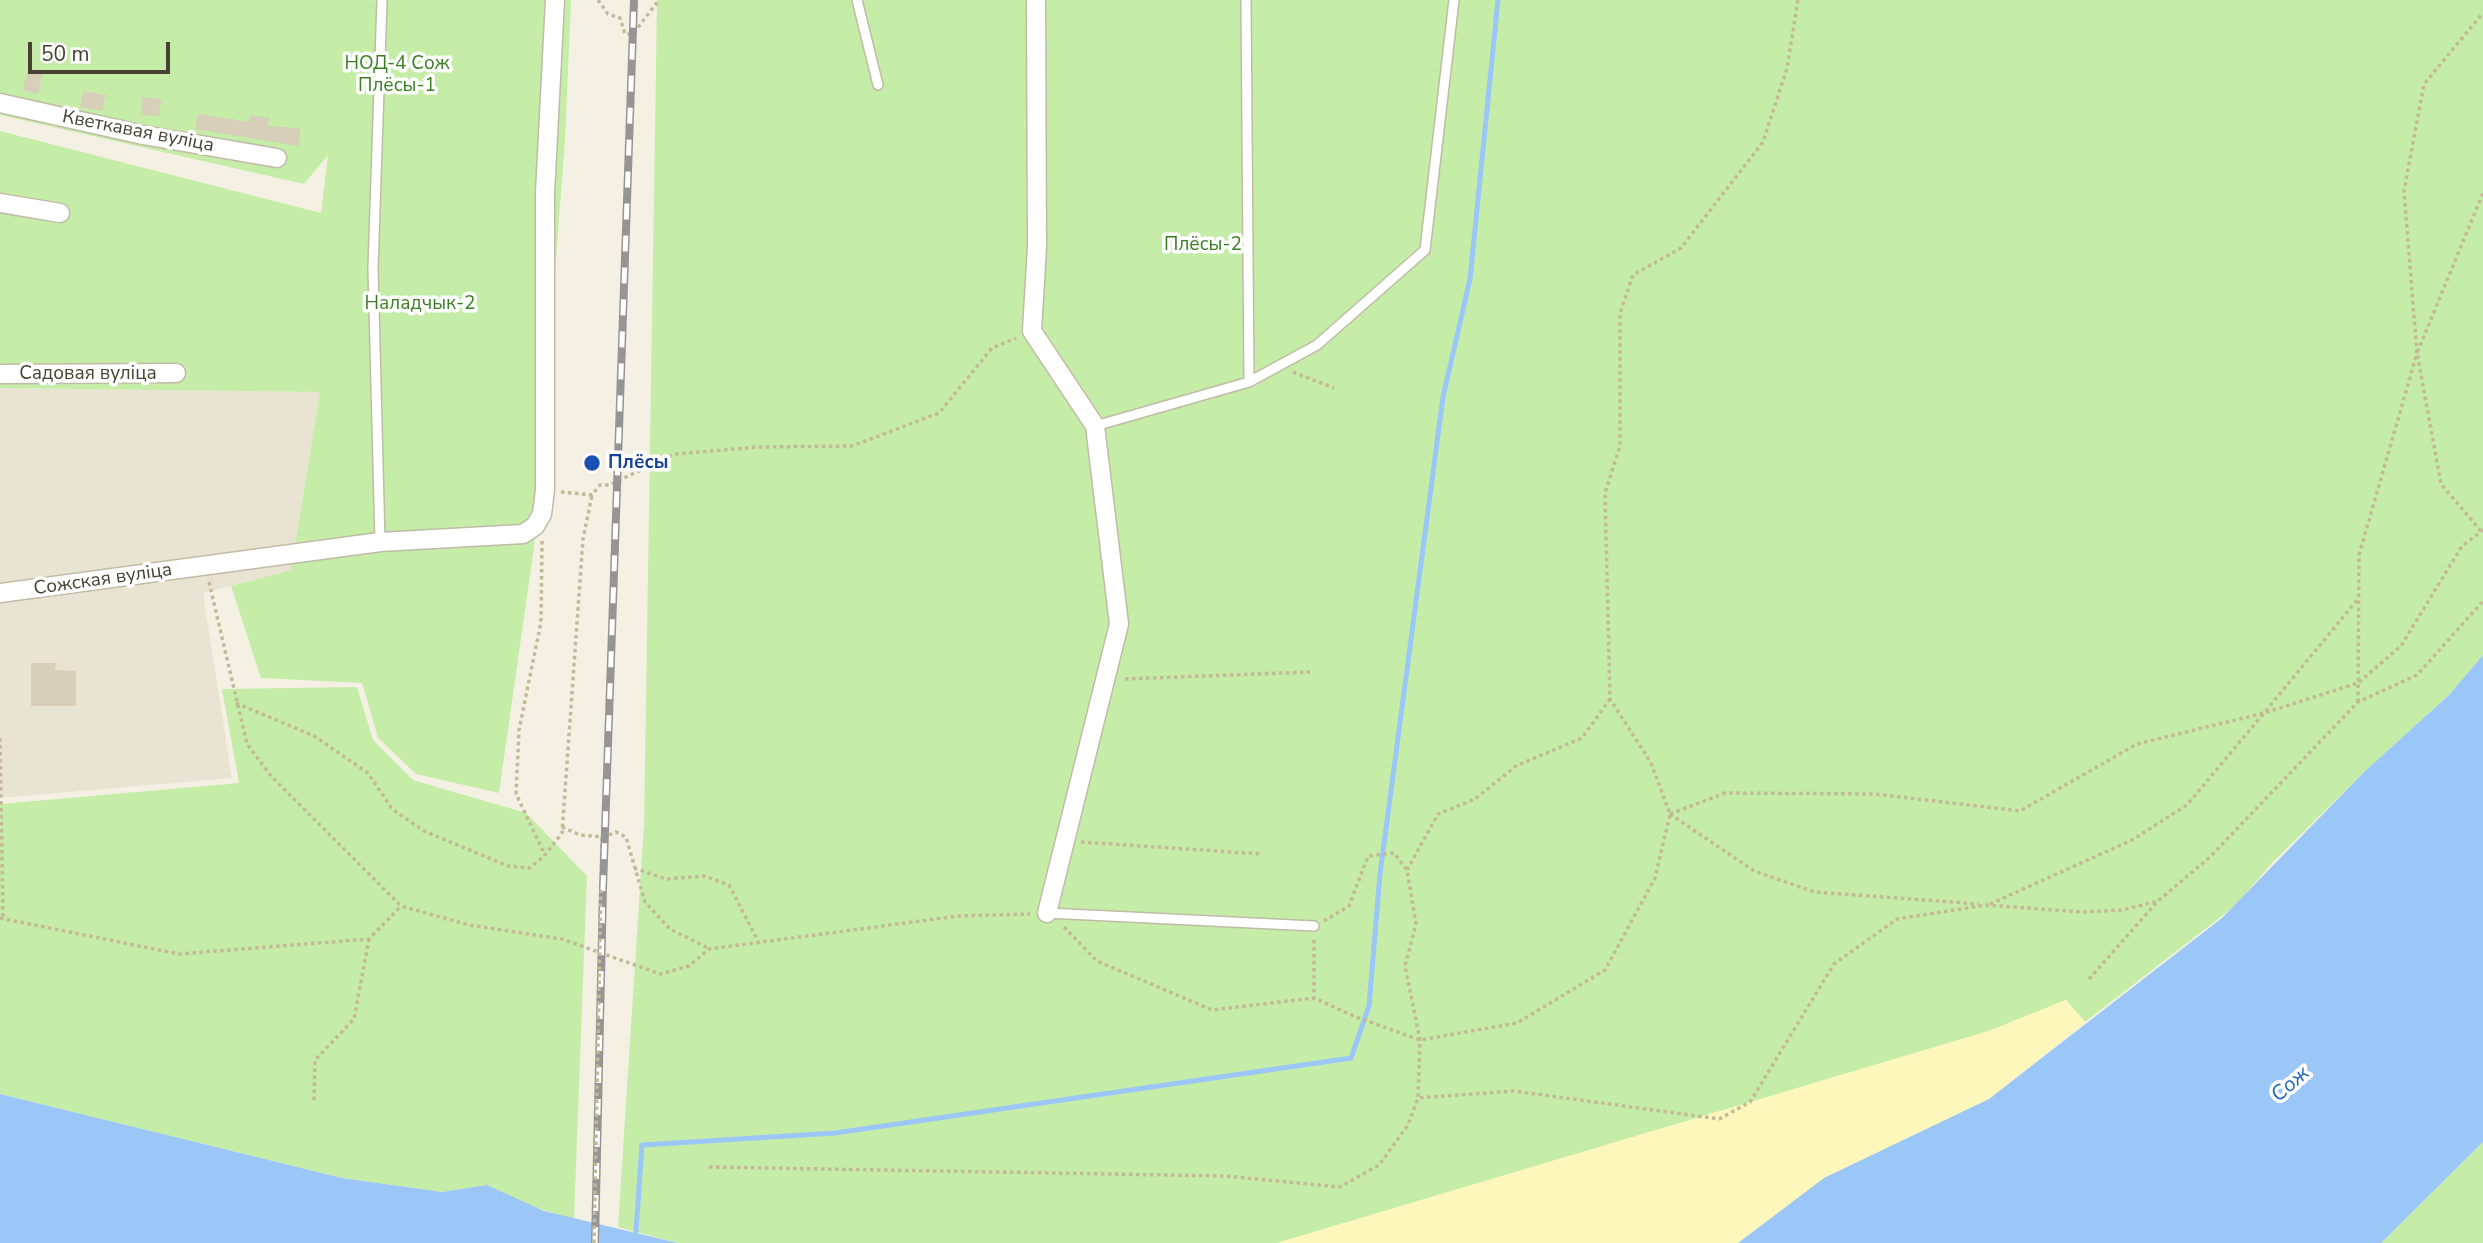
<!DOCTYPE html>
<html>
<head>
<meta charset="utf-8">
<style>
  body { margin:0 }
  #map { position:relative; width:2483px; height:1243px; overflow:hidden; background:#f4f1e4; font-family:"Nunito Sans",sans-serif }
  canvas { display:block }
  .scale { position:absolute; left:28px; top:42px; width:142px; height:32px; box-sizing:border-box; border:4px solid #474233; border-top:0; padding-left:9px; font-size:21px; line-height:24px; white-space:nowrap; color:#474233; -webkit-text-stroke:5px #fff; paint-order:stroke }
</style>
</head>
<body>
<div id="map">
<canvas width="2483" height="1243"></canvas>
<div class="scale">50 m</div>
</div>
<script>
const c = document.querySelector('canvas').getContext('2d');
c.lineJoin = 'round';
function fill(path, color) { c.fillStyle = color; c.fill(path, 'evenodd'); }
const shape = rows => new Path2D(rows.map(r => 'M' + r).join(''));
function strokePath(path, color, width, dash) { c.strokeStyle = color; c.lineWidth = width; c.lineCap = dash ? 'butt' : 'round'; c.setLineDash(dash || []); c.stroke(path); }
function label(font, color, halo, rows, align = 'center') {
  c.font = font + ' "Nunito Sans",sans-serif'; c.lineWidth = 7; c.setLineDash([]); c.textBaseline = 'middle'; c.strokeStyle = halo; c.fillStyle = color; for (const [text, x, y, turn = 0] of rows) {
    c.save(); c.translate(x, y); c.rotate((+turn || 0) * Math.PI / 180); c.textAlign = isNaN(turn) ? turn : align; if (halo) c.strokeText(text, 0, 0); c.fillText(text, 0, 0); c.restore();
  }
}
fill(shape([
  [0,388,321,392,291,570,203,593,232,778,0,798]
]), '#e9e4d2');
fill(shape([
  [0,0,571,0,565,141,534,547,499,793,416,774,378,738,362,683,261,678,231,586,291,570,320,392,0,388,0,131,321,213,328,155,304,184,0,115],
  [657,0,2483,0,2483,655,2449,695,2364,772,2271,864,2236,905,2085,1022,2066,1000,1989,1031,1277,1243,678,1243,618,1227,644,825],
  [357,687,373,740,413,780,526,813,587,876,574,1219,533,1207,487,1185,442,1192,342,1178,0,1094,0,804,239,783,222,689],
  [2483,1142,2483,1243,2381,1243]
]), '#c6eda8');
fill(shape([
  [2066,1000,2085,1022,1989,1099,1824,1178,1738,1243,1277,1243,1989,1031]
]), '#fdf7bc');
fill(shape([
  [2483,655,2483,1142,2381,1243,1738,1243,1824,1178,1989,1099,2222,918,2364,772,2449,695],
  [0,1094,342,1178,442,1192,487,1185,544,1211,678,1243,0,1243]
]), '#9ac6f8');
strokePath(shape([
  [636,1231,642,1145,835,1133,1351,1058,1369,1006,1380,874,1443,397,1470,279,1498,0]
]), '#9ac6f8', 5);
fill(shape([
  [28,68,43,71,38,94,23,90],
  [83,91,105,95,103,111,80,107],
  [142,97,161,99,159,116,141,115],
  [198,114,249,122,250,115,269,118,268,126,300,128,299,146,195,129],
  [31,663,56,663,55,670,76,671,76,706,31,706]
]), '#d7cfb9');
const lane = shape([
  [857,0,878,85],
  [1246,0,1249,382],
  [1095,426,1249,382,1317,345,1425,250,1454,0],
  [380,542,373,268,382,0],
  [1047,913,1314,926]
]);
const street = shape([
  [1036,0,1037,247,1032,331,1095,426,1119,624,1047,913],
  [0,103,143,135,277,158],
  [0,203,60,213],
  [0,374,176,373],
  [0,593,380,542,523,534,535,526,542,514,545,490,545,193,555,0]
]);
strokePath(lane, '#c1bba6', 12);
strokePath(street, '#c1bba6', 21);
strokePath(shape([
  [598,0,608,14,620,18,625,34,633,34,659,0],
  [1293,372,1334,388],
  [561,492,592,495,600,485,609,485,675,454,759,447,852,446,939,413,992,348,1016,338],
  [2481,531,2441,484,2417,353,2483,193],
  [542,541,541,622,519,730,516,794,545,855],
  [209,582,247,744,271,776,401,906,469,925,562,939,660,974,689,966,709,949,958,916,1030,914],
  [1125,679,1310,672],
  [2358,702,2359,555,2417,353,2404,191,2424,84,2483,13],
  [236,703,314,736,368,773,392,809,424,831,508,866,530,868,545,855,562,833,583,539,592,495],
  [0,738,3,919],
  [1670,814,1754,871,1815,892,1979,904],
  [1670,814,1725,793,1875,794,2020,811,2137,744,2264,713,2358,599],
  [562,827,580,835,604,837,616,832,626,837,645,902,670,929,708,948],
  [1081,842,1262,854],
  [634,868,666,879,704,876,729,885,758,941],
  [1407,870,1438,814,1475,799,1516,766,1582,738,1610,699],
  [601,890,602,836],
  [1990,904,2132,840,2187,805,2264,713,2358,683,2401,646,2462,546,2483,530],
  [0,918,179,954,369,939,401,906],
  [1324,921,1349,906,1368,856,1394,853,1407,870,1416,924,1405,966,1420,1040,1418,1098,1514,1091,1719,1119,1750,1102,1834,964,1897,919,1987,905,2082,912,2122,910,2158,901],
  [1064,927,1097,961,1212,1010,1314,998,1356,1017,1420,1040,1517,1023,1605,970,1655,878,1670,814,1651,763,1610,699,1605,493,1620,446,1620,313,1633,275,1681,248,1763,142,1787,68,1798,0],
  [1314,940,1314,998],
  [2089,979,2158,901,2210,857,2358,702,2417,675,2483,601],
  [314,1100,315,1060,354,1019,369,939],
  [709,1167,1225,1176,1340,1187,1379,1165,1408,1125,1418,1098]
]), '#c4b996', 3.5, [3.5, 3.5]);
strokePath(lane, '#fff', 9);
strokePath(street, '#fff', 18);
const rail = shape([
  [595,1243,603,888,634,0]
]);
strokePath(rail, '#959595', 8);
strokePath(rail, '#fff', 5, [16]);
strokePath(shape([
  [594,1243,601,890]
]), '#c4b996', 3.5, [3.5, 3.5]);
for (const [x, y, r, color] of [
  [592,463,9,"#1a4fb4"]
]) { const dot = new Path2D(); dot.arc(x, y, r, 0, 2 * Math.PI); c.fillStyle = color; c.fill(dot); strokePath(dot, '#fff', 2.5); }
label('19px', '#397f21', '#fff', [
  ["НОД-4 Сож",397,64],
  ["Плёсы-1",397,86],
  ["Плёсы-2",1203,245],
  ["Наладчык-2",420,304]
]);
label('19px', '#474233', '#fff', [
  ["Кветкавая вуліца",138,132,11],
  ["Садовая вуліца",88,374],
  ["Сожская вуліца",103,580,-8]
]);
label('bold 19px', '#164399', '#fff', [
  ["Плёсы",608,463]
], 'left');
label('italic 21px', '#2169be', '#fff', [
  ["Сож",2291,1085,-41]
]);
</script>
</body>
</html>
